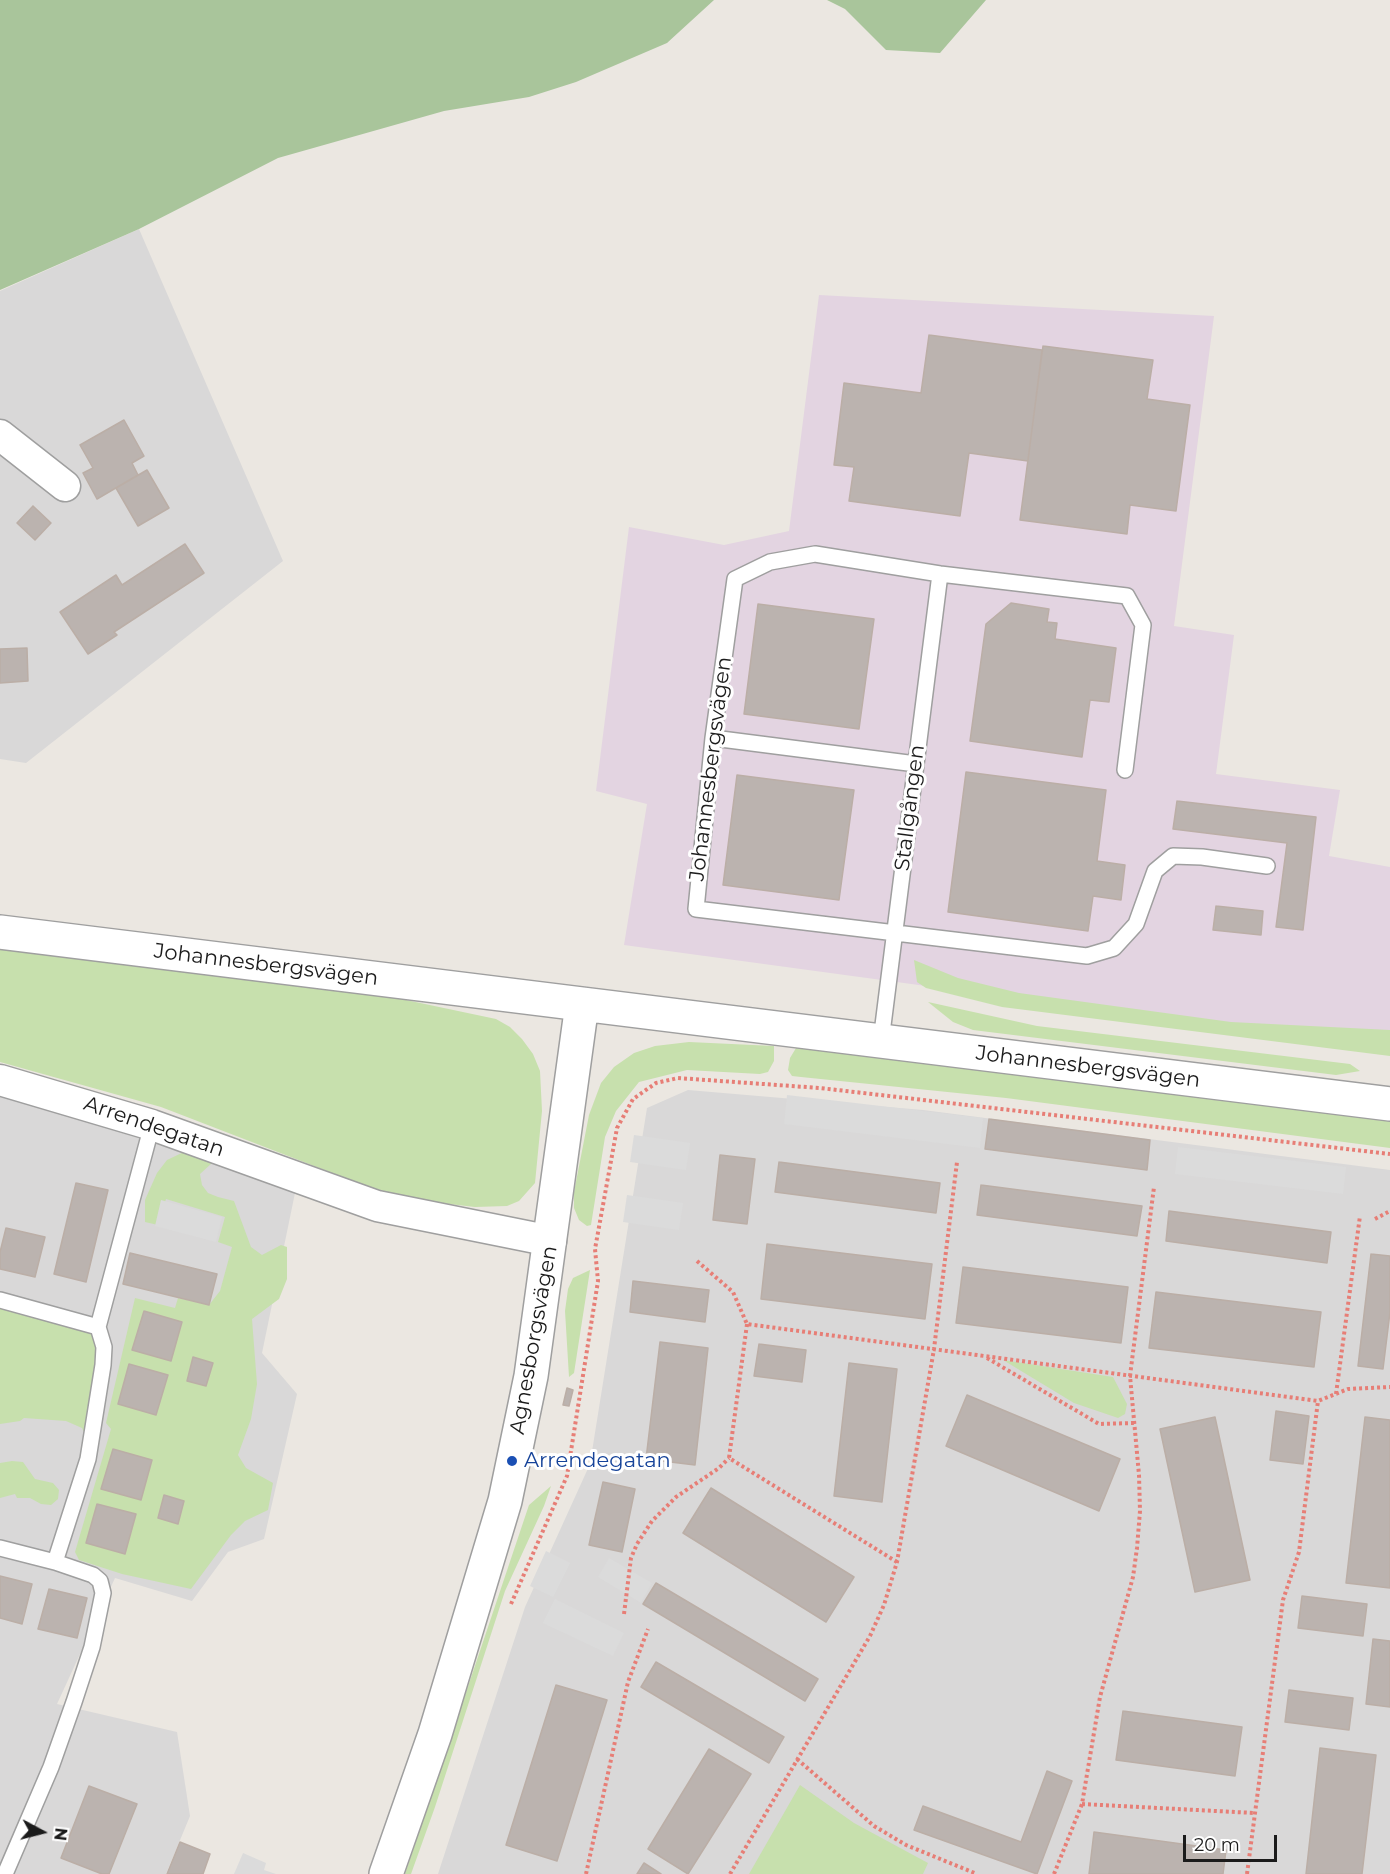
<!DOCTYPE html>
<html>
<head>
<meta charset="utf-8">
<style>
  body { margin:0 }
  #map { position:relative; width:1390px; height:1874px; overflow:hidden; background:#ebe7e1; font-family:Montserrat,sans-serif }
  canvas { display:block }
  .north { position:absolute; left:12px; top:1802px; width:60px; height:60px; -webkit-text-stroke:4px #fff; paint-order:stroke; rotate:97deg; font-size:16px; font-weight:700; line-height:24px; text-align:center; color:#1b1b1b }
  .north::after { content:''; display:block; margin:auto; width:21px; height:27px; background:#1b1b1b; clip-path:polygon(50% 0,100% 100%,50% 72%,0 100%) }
  .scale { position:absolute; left:1183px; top:1835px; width:94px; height:27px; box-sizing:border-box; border:3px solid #1b1b1b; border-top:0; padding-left:8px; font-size:18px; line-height:21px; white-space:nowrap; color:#1b1b1b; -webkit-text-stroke:4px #fff; paint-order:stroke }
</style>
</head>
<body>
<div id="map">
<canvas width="1390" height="1874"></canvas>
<div class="north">N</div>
<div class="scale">20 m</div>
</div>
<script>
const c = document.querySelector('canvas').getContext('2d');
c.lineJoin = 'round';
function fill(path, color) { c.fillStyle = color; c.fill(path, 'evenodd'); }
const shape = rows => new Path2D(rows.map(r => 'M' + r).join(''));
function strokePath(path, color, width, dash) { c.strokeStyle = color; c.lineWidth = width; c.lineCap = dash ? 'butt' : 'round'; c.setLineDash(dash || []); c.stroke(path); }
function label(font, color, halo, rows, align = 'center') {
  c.font = font + ' Montserrat,sans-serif'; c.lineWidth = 6; c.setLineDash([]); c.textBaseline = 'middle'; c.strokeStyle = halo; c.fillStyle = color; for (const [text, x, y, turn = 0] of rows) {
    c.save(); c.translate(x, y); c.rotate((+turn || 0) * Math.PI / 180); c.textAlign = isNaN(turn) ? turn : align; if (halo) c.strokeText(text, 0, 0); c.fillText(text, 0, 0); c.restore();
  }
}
fill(shape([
  [139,229,283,561,26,763,0,759,0,291],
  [688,1090,923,1110,1390,1170,1390,1874,438,1874,525,1607,590,1464,647,1108],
  [0,1096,52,1110,212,1162,295,1193,262,1353,297,1394,264,1539,228,1552,192,1601,115,1578,57,1704,177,1732,190,1816,166,1874,0,1874]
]), '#d9d8d8');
fill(shape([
  [819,295,1214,316,1174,626,1234,635,1216,774,1340,790,1329,856,1390,867,1390,1049,624,945,647,804,596,791,629,527,724,545,789,531]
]), '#e3d4e1');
fill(shape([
  [0,943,387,996,496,1019,510,1027,522,1039,533,1054,540,1071,542,1111,535,1183,519,1201,507,1206,475,1207,415,1200,366,1186,161,1107,0,1062],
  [914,960,958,978,1019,993,1231,1022,1390,1030,1390,1056,1002,1007,926,988,917,982],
  [928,1002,1037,1026,1350,1064,1360,1071,1336,1075,973,1030,953,1022],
  [689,1042,774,1046,774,1061,768,1072,760,1074,687,1070,639,1082,616,1111,605,1137,591,1225,587,1226,579,1220,574,1208,574,1192,589,1115,601,1083,614,1067,634,1053,655,1046],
  [796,1048,917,1061,1390,1121,1390,1148,1006,1098,801,1077,792,1076,788,1070,790,1058],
  [188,1150,212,1163,200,1174,202,1185,208,1193,218,1197,234,1201,251,1247,262,1255,281,1245,287,1247,287,1279,279,1299,252,1319,257,1384,251,1419,238,1455,246,1468,273,1483,268,1510,245,1521,231,1535,191,1589,122,1574,79,1560,75,1552,111,1429,106,1423,135,1298,175,1308,178,1298,209,1305,220,1291,232,1247,218,1242,225,1217,166,1199,158,1225,145,1222,145,1200,157,1173,167,1160],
  [590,1270,574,1373,569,1377,565,1311,568,1289,573,1278],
  [0,1307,96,1335,100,1344,89,1442,82,1428,66,1421,24,1418,20,1421,0,1424],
  [1003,1360,1113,1377,1127,1404,1125,1414,1118,1418,1074,1403],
  [12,1461,23,1462,35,1479,53,1483,59,1490,58,1499,51,1505,41,1504,30,1498,17,1498,15,1494,0,1498,0,1463],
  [551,1486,544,1506,505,1591,435,1807,411,1874,405,1874,529,1505],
  [800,1785,854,1823,928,1863,923,1874,749,1874]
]), '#c7e0ad');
fill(shape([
  [0,0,714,0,667,43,576,82,529,97,444,111,278,158,139,229,0,290],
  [827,0,986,0,940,53,886,50,845,9]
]), '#a9c59b');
fill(shape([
  [787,1095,983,1118,980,1148,784,1124],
  [634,1135,690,1143,686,1170,630,1162],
  [1178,1147,1346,1167,1343,1194,1175,1174],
  [627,1195,683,1203,679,1230,623,1222],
  [161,1200,222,1217,216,1242,155,1226],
  [546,1551,570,1563,553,1597,530,1586],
  [609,1558,652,1583,641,1603,598,1577],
  [555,1599,624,1633,613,1656,543,1623],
  [243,1853,266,1863,264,1870,276,1874,234,1874]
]), '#dbdbdb');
const building = shape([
  [929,335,1042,350,1028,461,969,453,960,516,849,501,854,467,834,465,844,383,921,393,929,335],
  [1043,346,1153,360,1147,399,1190,405,1176,511,1130,505,1127,534,1020,520,1043,346],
  [124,420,144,456,132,463,138,475,97,499,83,473,93,468,80,445,124,420],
  [147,470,169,508,138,526,116,488,147,470],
  [33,506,51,523,35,540,17,523,33,506],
  [185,544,204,573,114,632,117,635,88,654,60,612,116,575,122,585,185,544],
  [1011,603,1049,609,1047,622,1057,623,1055,639,1116,648,1109,702,1090,700,1082,757,970,741,986,624,1011,603],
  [758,604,874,619,859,729,744,714,758,604],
  [27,648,28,681,0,683,0,649,27,648],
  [966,772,1106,790,1097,861,1125,865,1121,900,1093,896,1088,931,948,912,966,772],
  [737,775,854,790,839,900,723,885,737,775],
  [1177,801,1316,817,1303,930,1276,927,1287,843,1173,829,1177,801],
  [1216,906,1263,911,1261,935,1213,930,1216,906],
  [989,1119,1150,1140,1147,1170,985,1149,989,1119],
  [720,1155,755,1159,747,1224,713,1220,720,1155],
  [779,1162,940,1183,936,1213,775,1192,779,1162],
  [76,1183,108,1190,86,1282,54,1274,76,1183],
  [981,1185,1142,1206,1137,1236,977,1215,981,1185],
  [1169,1211,1331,1232,1327,1263,1166,1241,1169,1211],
  [6,1228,45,1237,35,1277,0,1269,0,1252,6,1228],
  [767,1244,932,1264,925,1319,761,1299,767,1244],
  [130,1253,217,1274,209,1305,123,1284,130,1253],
  [1371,1254,1390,1256,1390,1312,1383,1369,1358,1366,1371,1254],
  [963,1267,1128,1287,1121,1343,956,1323,963,1267],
  [633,1281,709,1290,705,1322,630,1312,633,1281],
  [1156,1292,1321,1312,1314,1367,1149,1348,1156,1292],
  [144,1311,182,1322,171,1361,132,1350,144,1311],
  [660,1342,708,1348,695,1465,646,1459,660,1342],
  [759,1344,806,1350,802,1382,754,1376,759,1344],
  [193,1357,213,1363,206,1386,187,1381,193,1357],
  [849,1363,897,1369,882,1502,834,1496,849,1363],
  [129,1364,168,1375,156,1415,118,1404,129,1364],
  [567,1388,573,1390,569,1406,563,1405,567,1388],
  [967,1395,1120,1459,1099,1511,946,1446,967,1395],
  [1276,1411,1309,1416,1303,1464,1270,1460,1276,1411],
  [1215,1417,1250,1580,1195,1592,1160,1429,1215,1417],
  [1365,1417,1390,1420,1390,1588,1346,1583,1365,1417],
  [113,1449,152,1460,141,1500,101,1489,113,1449],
  [603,1482,635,1489,622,1552,589,1545,603,1482],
  [711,1488,854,1577,826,1622,683,1533,711,1488],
  [164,1495,184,1501,178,1524,158,1518,164,1495],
  [97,1504,136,1514,125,1554,86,1543,97,1504],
  [0,1576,32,1584,22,1624,0,1618,0,1576],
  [656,1583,818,1679,805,1701,643,1604,656,1583],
  [49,1589,87,1598,77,1638,38,1629,49,1589],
  [1302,1596,1367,1604,1363,1636,1298,1628,1302,1596],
  [1373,1639,1390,1641,1390,1707,1366,1704,1373,1639],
  [656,1662,784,1737,769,1763,641,1687,656,1662],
  [556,1685,607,1700,557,1861,506,1845,556,1685],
  [1289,1690,1353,1698,1349,1730,1285,1722,1289,1690],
  [1123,1711,1242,1727,1235,1776,1116,1760,1123,1711],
  [1320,1748,1376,1755,1362,1874,1306,1874,1320,1748],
  [709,1749,751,1774,688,1874,648,1849,709,1749],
  [1047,1771,1072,1781,1037,1874,914,1830,923,1806,1021,1842,1047,1771],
  [89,1786,137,1804,109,1874,102,1874,61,1858,89,1786],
  [1094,1832,1226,1850,1223,1874,1089,1874,1094,1832],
  [180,1842,210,1854,203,1874,167,1874,180,1842],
  [644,1863,661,1874,637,1874,644,1863]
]);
fill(building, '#bbb3af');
strokePath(building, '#bbaea6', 1.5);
const service = shape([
  [713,738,916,764],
  [1125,770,1143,625,1127,596,940,574,815,554,770,562,735,579,713,738,696,909,1087,956,1114,948,1136,924,1155,871,1173,856,1202,857,1267,866],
  [881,1041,940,574],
  [0,1300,98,1327],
  [0,1548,55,1562],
  [5,1874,51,1767,74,1702,92,1647,103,1593,100,1581,93,1575,55,1562,88,1459,103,1365,104,1347,98,1327,152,1125]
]);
const minor = shape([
  [0,435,65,486],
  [0,1080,152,1125,377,1206,551,1241]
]);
const tertiary = shape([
  [0,932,1390,1104],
  [386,1874,435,1734,505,1501,531,1376,582,1004]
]);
strokePath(service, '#9f9f9f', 18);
strokePath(minor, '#9f9f9f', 33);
strokePath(tertiary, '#9f9f9f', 36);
strokePath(shape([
  [1375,1219,1390,1211],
  [697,1261,733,1292,747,1324,1318,1401,1348,1389,1390,1387],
  [747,1324,729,1458,897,1562],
  [987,1358,1099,1424,1134,1423],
  [1336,1394,1360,1216],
  [511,1604,567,1476,598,1281,595,1249,617,1128,633,1099,656,1083,678,1078,820,1088,1390,1154],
  [624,1614,631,1558,637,1544,652,1521,676,1497,719,1468,729,1458],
  [797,1759,874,1826,906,1845,977,1874],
  [1082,1804,1254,1813],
  [586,1874,628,1682,648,1629],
  [730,1874,870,1636,884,1605,897,1562,934,1349,957,1162],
  [1054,1874,1082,1804,1100,1697,1133,1577,1137,1548,1140,1511,1139,1475,1130,1376,1154,1187],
  [1247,1874,1283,1600,1299,1552,1318,1401]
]), '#e77e76', 4, [3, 3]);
strokePath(service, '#fff', 15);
strokePath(minor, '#fff', 30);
strokePath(tertiary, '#fff', 33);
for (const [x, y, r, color] of [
  [512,1461,6,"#1a4fb4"]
]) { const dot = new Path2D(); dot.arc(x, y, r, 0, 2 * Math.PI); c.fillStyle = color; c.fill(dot); strokePath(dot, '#fff', 2); }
label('21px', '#1b1b1b', '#fff', [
  ["Johannesbergsvägen",711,769,-83],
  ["Stallgången",910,808,-83],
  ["Johannesbergsvägen",266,965,7],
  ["Johannesbergsvägen",1088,1067,7],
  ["Arrendegatan",154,1127,19],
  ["Agnesborgsvägen",534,1340,-80]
]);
label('21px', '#164399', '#fff', [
  ["Arrendegatan",524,1461]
], 'left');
</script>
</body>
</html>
